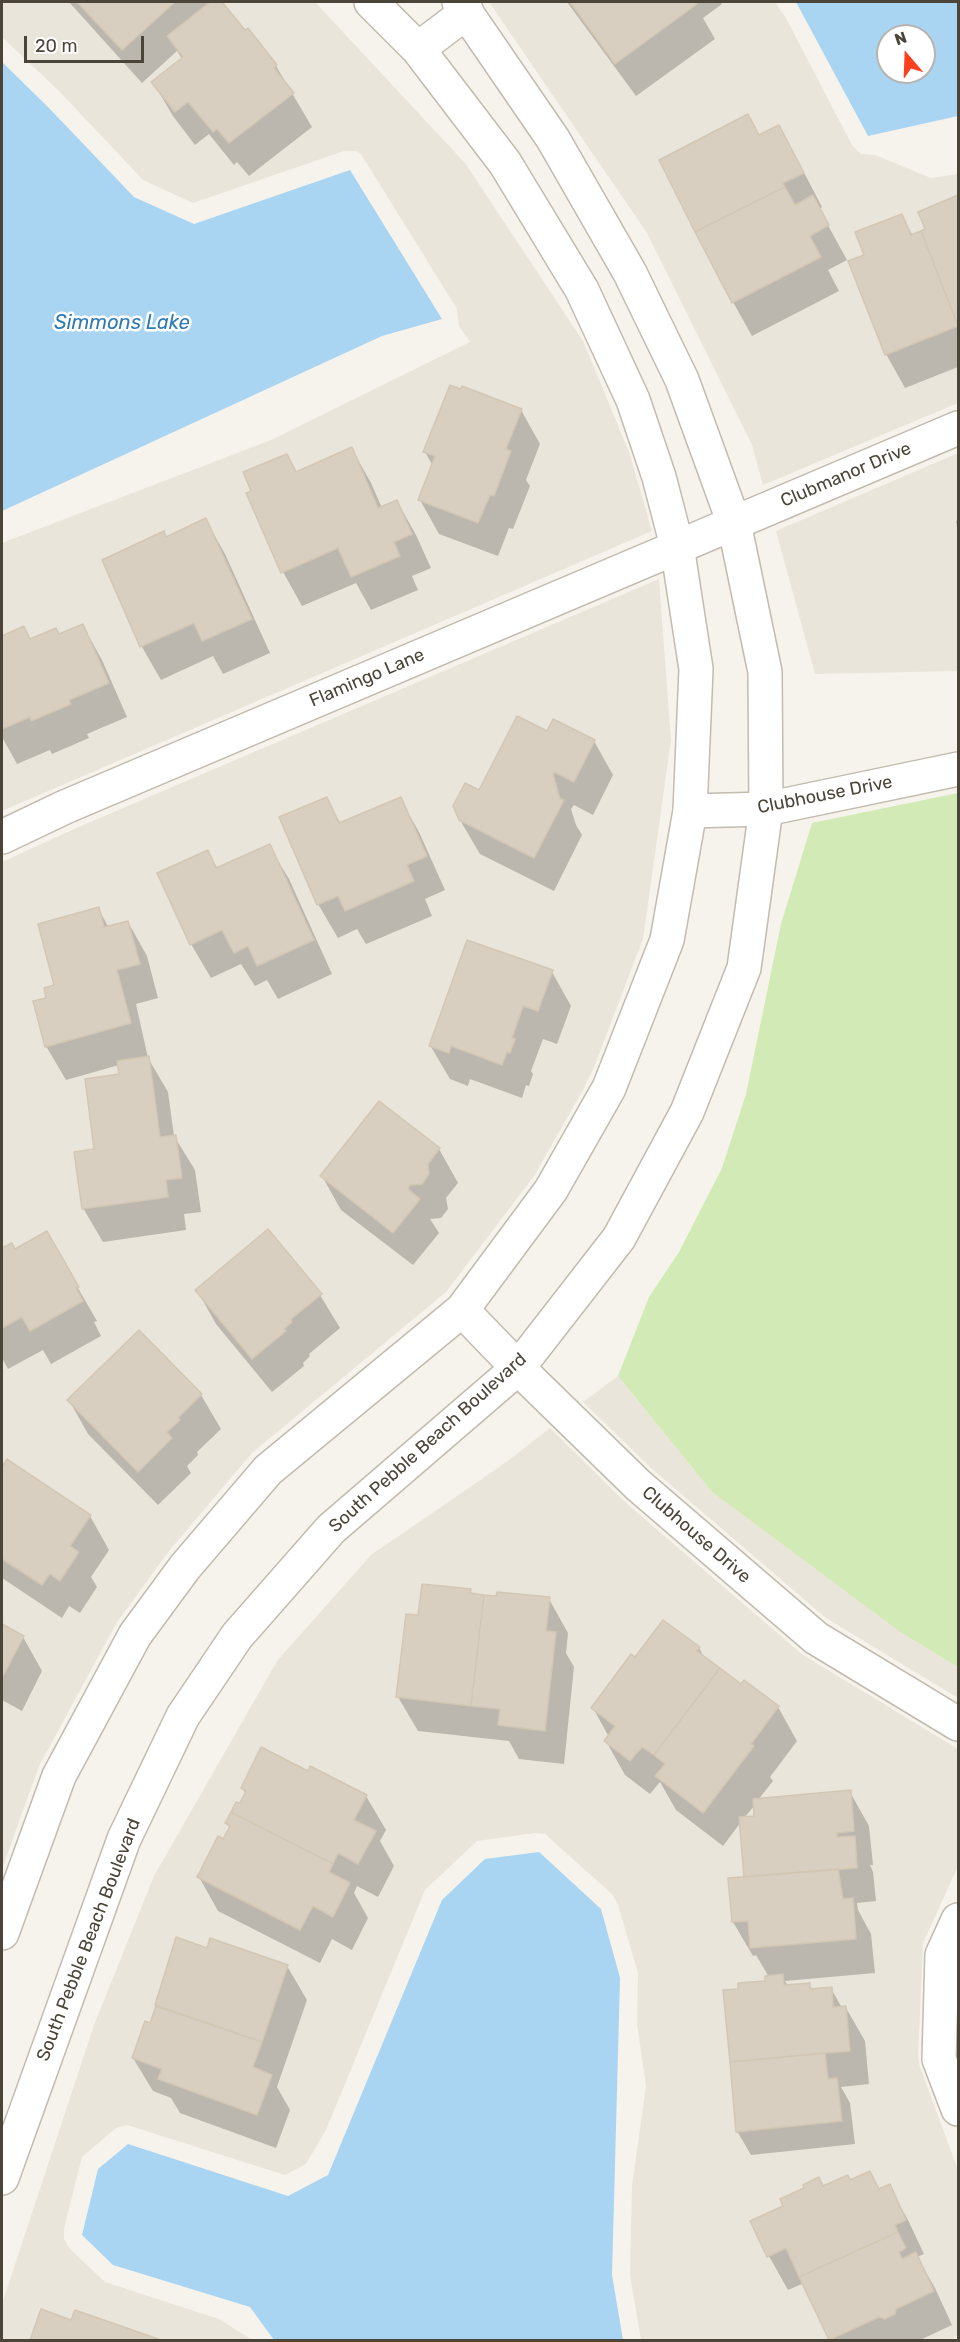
<!DOCTYPE html>
<html>
<head>
<meta charset="utf-8">
<style>
  body { margin:0 }
  #map { position:relative; width:960px; height:2342px; overflow:hidden; background:#f6f3ec; font-family:Rubik,sans-serif }
  canvas { display:block }
  .frame { position:absolute; inset:0; border:3px solid #4b4439; pointer-events:none }
  .north { position:absolute; left:876px; top:24px; width:60px; height:60px; box-sizing:border-box; background:#fff; border:2px solid #b7b4b0; border-radius:50%; rotate:341deg; font-size:16px; font-weight:700; line-height:24px; text-align:center; color:#4b4439 }
  .north::after { content:''; display:block; margin:auto; width:21px; height:27px; background:#fc3f1d; clip-path:polygon(50% 0,100% 100%,50% 72%,0 100%) }
  .scale { position:absolute; left:24px; top:36px; width:120px; height:27px; box-sizing:border-box; border:3px solid #4b4439; border-top:0; padding-left:8px; font-size:18px; line-height:21px; white-space:nowrap; color:#4b4439; -webkit-text-stroke:4px #fff; paint-order:stroke }
</style>
</head>
<body>
<div id="map">
<canvas width="960" height="2342"></canvas>
<div class="frame"></div>
<div class="north">N</div>
<div class="scale">20 m</div>
</div>
<script>
const c = document.querySelector('canvas').getContext('2d');
c.lineJoin = 'round';
function fill(path, color) { c.fillStyle = color; c.fill(path, 'evenodd'); }
const shape = rows => new Path2D(rows.map(r => 'M' + r).join(''));
function strokePath(path, color, width, dash) { c.strokeStyle = color; c.lineWidth = width; c.lineCap = dash ? 'butt' : 'round'; c.setLineDash(dash || []); c.stroke(path); }
function label(font, color, halo, rows, align = 'center') {
  c.font = font + ' Rubik,sans-serif'; c.lineWidth = 5; c.setLineDash([]); c.textBaseline = 'middle'; c.strokeStyle = halo; c.fillStyle = color; for (const [text, x, y, turn = 0] of rows) {
    c.save(); c.translate(x, y); c.rotate((+turn || 0) * Math.PI / 180); c.textAlign = isNaN(turn) ? turn : align; if (halo) c.strokeText(text, 0, 0); c.fillText(text, 0, 0); c.restore();
  }
}
fill(shape([
  [2,2,315,2,465,163,583,341,629,452,652,531,2,811,2,543,271,440,470,342,459,326,457,309,361,154,356,151,344,151,193,203,143,180,60,92,2,37],
  [489,2,775,2,787,20,852,145,861,154,875,155,931,178,958,174,958,403,763,485,752,445,647,233],
  [958,453,958,671,815,674,776,531],
  [659,579,671,740,643,939,594,1067,584,1088,534,1176,446,1292,252,1453,169,1551,117,1622,39,1766,2,1869,2,862,74,829],
  [618,1376,712,1492,900,1632,958,1667,958,1698,826,1618,651,1468,583,1402],
  [550,1428,626,1503,803,1655,958,1749,958,1866,923,1943,918,2057,920,2067,958,2170,958,2335,950,2340,641,2340,630,2275,632,2186,646,2086,637,2024,638,1973,618,1905,613,1895,545,1834,535,1833,477,1841,425,1890,326,2130,306,2164,285,2175,127,2125,116,2128,82,2157,64,2229,64,2239,70,2249,105,2282,219,2319,252,2340,2,2340,2,2304,94,2025,154,1876,277,1661,371,1555,505,1463]
]), '#eae5da');
fill(shape([
  [958,793,958,1667,900,1632,712,1492,618,1376,649,1297,679,1252,722,1168,746,1094,781,924,812,823]
]), '#d2eab5');
fill(shape([
  [796,2,958,2,958,116,868,136],
  [888,36,924,36,924,72,888,72],
  [2,62,48,107,134,197,194,224,350,170,442,319,382,336,2,511],
  [539,1852,601,1909,620,1978,612,2275,623,2340,274,2340,250,2307,113,2265,82,2235,98,2169,128,2144,288,2196,328,2175,442,1900,485,1859]
]), '#a9d4f2');
fill(shape([
  [69,2,222,2,245,33,248,30,276,66,312,127,249,176,237,162,234,165,209,134,195,145,173,116,153,82,182,59,177,51,142,83],
  [567,2,720,2,722,4,703,18,715,39,636,96],
  [778,127,798,161,822,207,819,209,847,260,828,270,839,291,752,336,733,302,759,136],
  [958,197,958,367,905,388,886,354,866,256,902,216,913,236,927,230,920,213],
  [462,391,521,410,540,444,526,480,530,486,513,529,509,528,498,556,439,534,420,500,433,466,425,452],
  [352,449,371,483,382,508,397,501,416,535,431,568,412,576,418,590,371,610,356,583,302,606,283,572,287,455,297,473],
  [206,520,225,554,270,653,223,674,213,656,161,680,142,647,104,560,166,539],
  [958,520,958,534,956,521],
  [83,626,102,660,127,717,87,734,89,738,52,754,50,750,17,764,2,737,2,637,24,628,31,640,59,636],
  [547,733,594,741,613,775,593,815,574,805,571,809,576,825,582,835,554,891,480,854,460,820,480,792],
  [326,798,341,824,400,799,419,832,445,890,425,899,432,916,366,944,357,929,338,938,318,904],
  [269,846,289,879,332,974,278,999,267,980,255,986,241,964,211,978,191,944,207,851,218,869],
  [98,908,109,928,128,922,147,956,158,998,136,1004,148,1058,168,1092,174,1136,195,1170,201,1212,184,1214,186,1230,103,1242,83,1208,96,1151,121,1075,119,1065,66,1080,46,1046,48,999],
  [552,972,571,1006,557,1044,543,1039,531,1071,533,1074,529,1086,526,1085,522,1098,470,1079,468,1086,450,1079,430,1045],
  [439,1149,458,1183,446,1198,448,1209,441,1218,430,1219,439,1233,413,1265,341,1210,322,1176],
  [46,1233,97,1321,94,1322,101,1336,51,1364,43,1350,8,1369,2,1358,2,1250,11,1245,14,1251],
  [197,1290,320,1295,340,1328,309,1354,310,1356,303,1363,304,1366,272,1392,216,1324],
  [139,1332,201,1395,221,1429,197,1452,198,1455,187,1466,191,1473,158,1505,88,1434,69,1400],
  [7,1461,90,1516,109,1550,91,1577,97,1587,80,1613,69,1606,62,1618,2,1578,2,1470],
  [470,1590,472,1595,498,1598,549,1599,568,1633,566,1653,574,1667,564,1764,519,1759,509,1741,418,1731,398,1697,420,1617],
  [2,1626,23,1637,42,1671,22,1711,2,1700],
  [699,1648,705,1659,741,1686,744,1682,778,1707,797,1741,770,1777,773,1781,758,1800,850,1792,869,1826,873,1865,870,1865,873,1872,876,1901,857,1903,858,1910,871,1934,875,1973,785,1981,788,1986,809,1984,812,1990,831,1988,842,2008,846,2008,865,2041,869,2084,841,2087,850,2103,855,2144,751,2155,737,2131,740,1990,767,1982,769,1977,756,1955,753,1956,733,1922,745,1879,741,1822,723,1846,676,1810,660,1782,650,1794,625,1775,606,1741,609,1737,593,1708,635,1660],
  [755,1805,756,1817,744,1818],
  [309,1773,366,1796,386,1830,380,1841,394,1866,378,1897,357,1886,354,1893,368,1918,352,1950,332,1939,320,1963,218,1911,199,1877,230,1828,227,1823,240,1805,246,1794,242,1788],
  [177,1939,208,1950,287,1966,307,2000,277,2087,290,2110,276,2148,180,2113,171,2098,153,2091,133,2058,151,2025,165,1979,164,1977],
  [850,2181,879,2190,889,2186,908,2220,924,2254,917,2257,935,2288,952,2325,920,2340,830,2340,804,2283,788,2290,769,2256,824,2187],
  [42,2311,72,2322,76,2312,156,2340,32,2340]
]), '#0003');
const building = shape([
  [77,2,175,2,122,50,77,2],
  [210,2,222,2,245,30,248,28,277,65,274,68,294,93,229,143,217,129,213,132,188,102,175,112,151,82,183,57,167,36,210,2],
  [570,2,695,2,697,4,615,64,570,2],
  [748,114,759,135,779,125,804,173,783,183,785,187,695,232,659,160,748,114],
  [785,187,795,205,813,195,829,225,810,236,821,257,732,303,695,232,785,187],
  [958,195,958,326,921,231,925,229,918,212,958,195],
  [902,214,911,235,921,231,958,326,885,355,848,261,864,255,855,232,902,214],
  [450,385,461,389,462,386,522,409,506,449,511,451,494,496,490,495,478,523,418,500,435,456,423,452,450,385],
  [352,447,378,508,397,500,412,534,394,542,400,556,351,577,338,548,281,573,246,493,251,491,243,472,287,454,296,472,352,447],
  [206,518,252,619,202,641,194,623,140,647,102,560,164,531,166,537,206,518],
  [83,624,109,683,69,700,71,704,31,721,30,717,2,729,2,636,24,626,30,639,56,628,59,634,83,624],
  [517,716,547,731,553,719,595,740,574,782,554,772,553,774,560,799,564,800,534,858,459,820,453,806,465,783,479,790,517,716],
  [327,797,339,823,401,797,427,856,407,865,414,881,345,911,338,896,317,905,279,817,327,797],
  [270,844,314,940,257,966,248,946,234,953,222,930,190,945,157,873,208,850,216,868,270,844],
  [99,907,104,927,128,921,140,964,117,970,131,1023,45,1047,33,1001,46,998,44,988,54,985,38,924,99,907],
  [467,940,553,970,538,1011,523,1006,512,1038,515,1039,510,1053,507,1052,502,1065,451,1046,449,1053,429,1046,467,940],
  [149,1056,160,1137,176,1135,182,1178,166,1180,168,1197,82,1209,74,1152,94,1149,85,1079,119,1074,117,1061,149,1056],
  [379,1101,440,1148,428,1164,429,1174,422,1184,410,1185,408,1189,420,1199,393,1233,320,1176,379,1101],
  [268,1229,322,1294,291,1319,292,1322,284,1329,286,1331,252,1359,195,1290,268,1229],
  [47,1231,79,1287,76,1288,83,1301,30,1331,22,1317,2,1328,2,1248,12,1243,15,1249,47,1231],
  [139,1330,202,1394,178,1418,180,1420,167,1432,172,1438,138,1472,67,1400,139,1330],
  [7,1459,91,1515,70,1546,79,1552,60,1581,50,1574,42,1585,2,1559,2,1467,7,1459],
  [422,1584,471,1589,470,1593,484,1595,471,1706,396,1697,406,1614,418,1615,422,1584],
  [497,1592,550,1597,546,1631,556,1632,545,1731,498,1725,500,1709,471,1706,484,1595,496,1596,497,1592],
  [663,1620,700,1647,697,1651,720,1668,654,1755,642,1747,630,1761,604,1741,615,1726,591,1708,631,1654,635,1657,663,1620],
  [2,1624,24,1636,2,1678,2,1624],
  [720,1668,741,1684,744,1680,779,1706,751,1744,754,1746,703,1813,655,1776,665,1764,654,1755,720,1668],
  [261,1747,308,1771,310,1766,367,1795,354,1820,376,1831,358,1864,338,1853,333,1864,231,1812,236,1802,240,1803,246,1791,241,1788,261,1747],
  [851,1790,854,1831,837,1833,837,1837,855,1836,857,1868,744,1877,739,1817,754,1816,753,1799,851,1790],
  [231,1812,333,1864,329,1872,350,1883,333,1917,313,1906,300,1930,197,1877,218,1836,223,1839,230,1826,225,1823,231,1812],
  [838,1869,843,1899,853,1898,856,1939,750,1948,748,1921,732,1922,728,1878,838,1869],
  [176,1937,207,1948,210,1938,288,1965,262,2042,155,2005,176,1937],
  [783,1974,784,1985,810,1983,810,1989,832,1987,833,2007,846,2006,850,2051,730,2062,723,1990,738,1989,738,1983,765,1981,765,1976,783,1974],
  [156,2006,262,2042,253,2067,272,2075,257,2115,158,2079,162,2069,132,2058,145,2021,150,2023,156,2006],
  [825,2053,828,2079,837,2078,842,2121,736,2132,730,2062,825,2053],
  [870,2171,879,2189,890,2184,906,2220,895,2225,898,2232,799,2277,786,2248,767,2257,750,2221,783,2206,780,2199,804,2188,803,2185,819,2177,823,2186,848,2175,850,2180,870,2171],
  [898,2232,906,2248,899,2252,902,2259,916,2252,934,2291,896,2309,895,2314,885,2319,879,2317,829,2340,799,2277,898,2232],
  [41,2309,71,2320,75,2310,161,2340,30,2340,41,2309]
]);
fill(building, '#d8cfc1');
strokePath(building, '#d3c7b4', 1.5);
const minor = shape([
  [690,811,766,809,958,769],
  [2,837,65,807,958,428],
  [462,1310,518,1368,638,1485,816,1638,958,1724],
  [958,1920,942,1955,939,2059,958,2109]
]);
const tertiary = shape([
  [418,49,467,12],
  [2,1933,59,1776,135,1635,185,1567,268,1470,462,1310,551,1190,609,1088,667,940,690,811,696,669,677,546,659,477,633,400,582,290,505,163,418,49,371,2],
  [2,2178,124,1839,183,1716,237,1636,331,1529,518,1368,619,1238,687,1112,744,968,766,809,765,672,734,523,682,380,630,273,553,139,459,2]
]);
strokePath(minor, '#c2bbae', 36);
strokePath(tertiary, '#c2bbae', 36);
strokePath(minor, '#fff', 33);
strokePath(tertiary, '#fff', 33);
label('18px', '#4b4439', '#fff', [
  ["Clubmanor Drive",846,475,-23],
  ["Flamingo Lane",367,678,-23],
  ["Clubhouse Drive",825,795,-11],
  ["South Pebble Beach Boulevard",428,1443,-42],
  ["Clubhouse Drive",696,1535,41],
  ["South Pebble Beach Boulevard",89,1940,-69]
]);
label('italic 20px', '#2e7ab2', '#fff', [
  ["Simmons Lake",122,323]
]);
</script>
</body>
</html>
